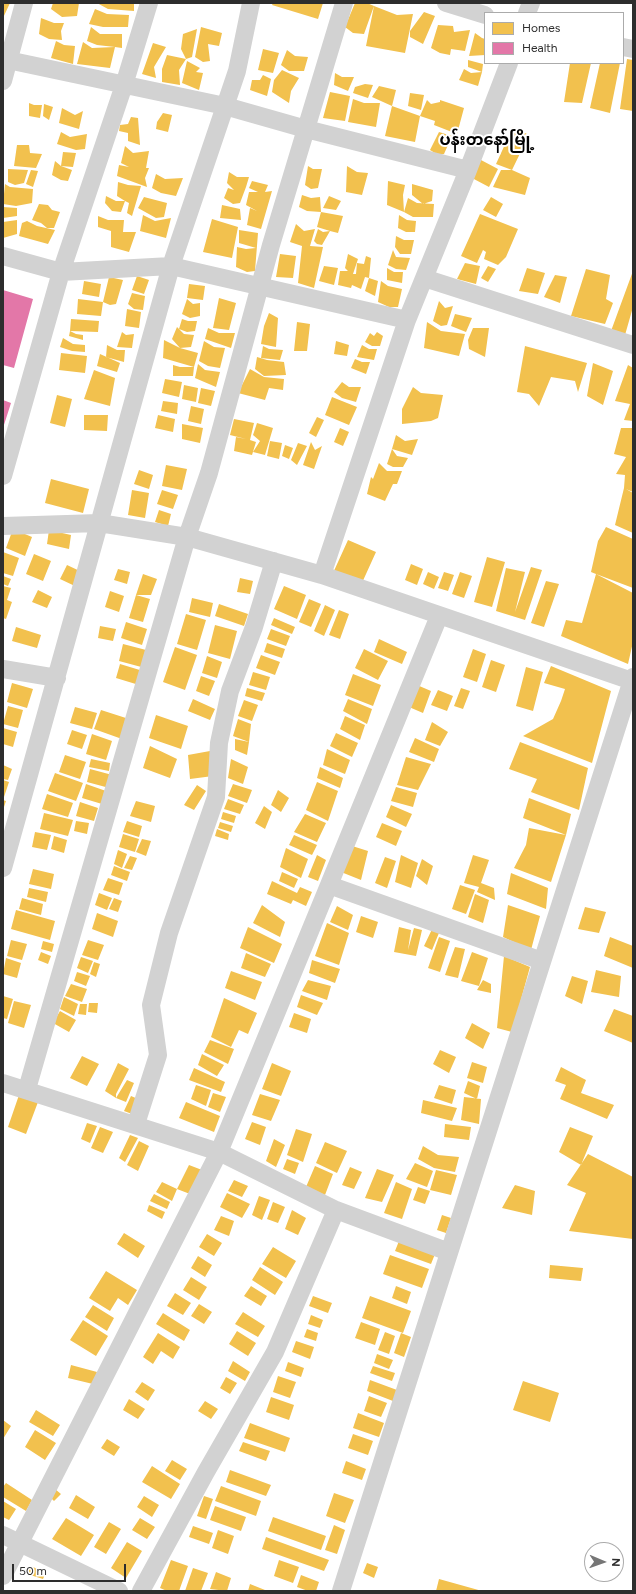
<!DOCTYPE html>
<html>
<head>
<meta charset="utf-8">
<style>
  body { margin:0 }
  #map { position:relative; width:636px; height:1594px; overflow:hidden; background:#fff; font-family:Figtree,sans-serif }
  canvas { display:block }
  .frame { position:absolute; inset:0; border:4px solid #2d2d2d; pointer-events:none }
  .legend { position:absolute; left:484px; top:12px; width:140px; height:52px; box-sizing:border-box; background:#fff; border:1px solid #ababab; margin:0; padding:5px 7px; list-style:none; font-size:12px; color:#2d2d2d }
  .legend li { display:flex; align-items:center; gap:8px; height:20px }
  .legend b { width:20px; border:1px solid #ababab }
  .north { position:absolute; left:584px; top:1542px; width:40px; height:40px; box-sizing:border-box; background:#fff; border:1px solid #ababab; border-radius:50%; rotate:92deg; font-size:11px; font-weight:700; line-height:16px; text-align:center; color:#2d2d2d }
  .north::after { content:''; display:block; margin:auto; width:14px; height:18px; background:#767676; clip-path:polygon(50% 0,100% 100%,50% 72%,0 100%) }
  .scale { position:absolute; left:12px; top:1564px; width:114px; height:18px; box-sizing:border-box; border:2px solid #2d2d2d; border-top:0; padding-left:5px; font-size:12px; line-height:14px; white-space:nowrap; color:#2d2d2d; -webkit-text-stroke:3px #fff; paint-order:stroke }
</style>
</head>
<body>
<div id="map">
<canvas width="636" height="1594"></canvas>
<div class="frame"></div>
<ul class="legend">
<li><b style="height:11px;background:#f2c14e"></b>Homes</li>
<li><b style="height:11px;background:#e377a8"></b>Health</li>
</ul>
<div class="north">N</div>
<div class="scale">50 m</div>
</div>
<script>
const c = document.querySelector('canvas').getContext('2d');
c.lineJoin = 'round';
function fill(path, color) { c.fillStyle = color; c.fill(path, 'evenodd'); }
const shape = rows => new Path2D(rows.map(r => 'M' + r).join(''));
function strokePath(path, color, width, dash) { c.strokeStyle = color; c.lineWidth = width; c.lineCap = dash ? 'butt' : 'round'; c.setLineDash(dash || []); c.stroke(path); }
function label(font, color, halo, rows, align = 'center') {
  c.font = font + ' Figtree,"Noto Sans Myanmar",sans-serif'; c.lineWidth = 4; c.setLineDash([]); c.textBaseline = 'middle'; c.strokeStyle = halo; c.fillStyle = color; for (const [text, x, y, turn = 0] of rows) {
    c.save(); c.translate(x, y); c.rotate((+turn || 0) * Math.PI / 180); c.textAlign = isNaN(turn) ? turn : align; if (halo) c.strokeText(text, 0, 0); c.fillText(text, 0, 0); c.restore();
  }
}
fill(shape([
  [3,3,10,3,3,18],
  [53,3,79,3,77,16,62,17,51,9],
  [97,3,134,3,134,11,108,9],
  [273,3,323,3,318,19,272,5],
  [355,3,367,3,374,6,364,34,353,33,345,27],
  [374,6,397,15,413,14,405,53,366,46],
  [95,9,107,14,129,15,128,27,103,27,89,24],
  [424,12,435,16,423,44,410,37,410,31],
  [41,18,54,23,64,23,61,31,62,40,49,39,39,34],
  [438,25,453,26,454,32,470,30,465,51,451,49,450,55,440,53,431,48],
  [91,27,100,34,122,34,122,48,115,47,110,68,77,64,83,42,92,48,115,47,97,45,87,41],
  [201,27,222,33,219,46,208,44,210,61,203,62,195,57],
  [197,29,192,57,186,59,181,49,183,34],
  [475,33,482,38,485,39,485,55,469,56],
  [56,41,64,45,75,46,73,64,51,58],
  [153,43,166,47,154,67,156,78,142,74],
  [263,49,279,53,273,73,258,70],
  [287,50,295,56,308,57,304,71,289,71,281,65],
  [167,55,186,59,179,70,180,85,162,82,162,69],
  [627,59,633,60,633,111,620,109],
  [468,60,483,64,482,72,468,67],
  [187,61,200,68,196,72,203,73,199,90,182,83],
  [570,63,591,63,582,103,564,102],
  [600,63,620,63,610,113,590,108],
  [464,69,471,73,482,72,478,86,459,80],
  [282,70,299,78,291,91,289,103,272,92,274,80],
  [335,73,342,77,354,77,348,91,334,85],
  [263,75,271,79,267,96,250,90,252,80,260,80],
  [365,84,373,85,368,98,353,93,355,87],
  [379,86,396,90,392,106,372,97],
  [330,92,350,96,345,121,323,118],
  [410,93,424,95,421,110,408,106],
  [353,99,364,103,380,103,376,127,348,122],
  [427,100,431,104,440,102,440,100,464,108,457,134,434,125,435,121,420,116],
  [29,103,34,105,42,105,40,118,29,116],
  [44,104,53,107,49,120,43,116],
  [392,106,420,116,415,142,385,136],
  [62,108,75,115,83,111,79,129,59,123],
  [163,113,172,115,168,132,156,129,157,122],
  [131,117,138,118,140,145,128,141,128,133,119,131,120,125,128,124],
  [513,127,529,135,512,170,530,178,525,195,493,187,501,170,512,170,496,164],
  [61,132,70,137,87,134,85,149,76,150,57,144],
  [439,132,452,136,444,154,438,155,430,150],
  [17,145,29,145,30,153,42,154,36,168,14,166],
  [125,146,133,153,149,151,146,168,149,168,145,178,147,187,117,176,119,165,129,167,121,163],
  [63,152,76,153,73,167,61,166,72,170,68,181,61,180,52,175,55,161,61,166],
  [481,160,498,169,489,187,472,178],
  [308,166,313,169,322,169,318,188,311,189,305,185],
  [347,166,357,172,368,173,362,195,346,192],
  [8,169,28,170,24,183,15,185,8,182],
  [31,170,38,171,33,187,26,184],
  [229,172,237,177,249,177,246,187,234,190,246,187,240,203,233,204,224,198,228,188,234,190,227,183],
  [156,174,165,179,183,178,176,196,161,193,152,188],
  [252,181,268,185,265,192,272,191,261,229,247,225,250,208,257,211,246,205,249,192,258,192,249,188],
  [388,181,405,185,403,195,404,212,387,205],
  [118,182,128,185,141,186,132,216,127,213,129,203,125,201,121,212,112,211,105,203,106,196,116,201,125,201,117,196],
  [5,184,10,187,33,189,32,203,16,206,3,204],
  [412,184,433,190,432,201,423,204,412,195],
  [302,195,311,198,320,197,321,212,343,216,338,233,330,231,322,245,317,244,314,241,318,229,323,232,330,231,317,227,321,212,307,211,299,207],
  [329,196,341,201,336,210,323,208],
  [144,197,167,203,164,217,156,218,138,208],
  [491,197,503,204,496,217,483,210],
  [408,198,417,203,434,204,433,217,413,217,404,212],
  [39,204,48,205,52,210,60,212,54,228,47,228,41,223,32,220],
  [222,205,240,209,241,220,220,218],
  [3,207,17,208,17,216,3,218],
  [480,214,518,229,506,257,498,265,484,259,486,252,483,250,477,263,461,256],
  [143,215,155,221,171,218,166,238,140,231],
  [399,215,407,220,416,221,415,232,406,232,398,228],
  [98,216,108,220,124,220,123,232,136,232,129,252,111,247,111,231,98,227],
  [212,219,238,227,232,258,203,252],
  [17,220,17,234,3,238,3,222],
  [27,221,37,226,55,230,48,244,19,236,22,223],
  [296,224,304,231,315,229,310,246,323,247,314,288,298,283,302,246,290,242],
  [239,230,258,233,255,271,247,272,236,267,237,247,246,249,256,248,239,243],
  [396,236,404,240,414,240,411,254,400,254,395,247],
  [393,250,396,257,410,258,406,270,396,269,388,265],
  [280,254,296,256,293,278,276,277],
  [348,254,358,259,353,274,356,274,357,263,364,264,366,256,371,258,369,278,365,277,361,289,352,285,351,288,338,285,340,271,348,271,345,268],
  [465,263,480,266,476,284,457,279],
  [324,266,338,268,334,285,319,281],
  [488,266,496,269,488,282,481,278],
  [387,268,394,272,403,272,402,283,387,280],
  [527,268,545,273,538,294,519,291],
  [586,269,610,275,606,299,613,303,605,324,571,316],
  [633,271,633,307,625,335,611,331],
  [555,275,567,277,560,303,544,297],
  [137,276,149,280,144,294,132,290],
  [109,277,123,280,116,304,110,305,103,302],
  [369,278,378,281,375,296,365,291],
  [84,281,101,284,99,297,82,294],
  [381,281,388,286,402,289,398,307,389,307,378,302],
  [189,284,205,286,203,300,187,298],
  [132,293,145,296,143,310,134,309,128,304],
  [219,298,236,303,229,330,213,328],
  [78,299,103,302,101,316,77,314],
  [187,299,193,304,200,303,200,316,190,318,182,314],
  [439,301,445,308,453,306,447,325,441,326,433,321],
  [127,309,141,312,139,328,125,326],
  [269,313,278,318,276,347,261,344,264,326],
  [455,314,472,318,466,332,451,326],
  [71,319,99,321,98,332,70,331],
  [182,319,188,321,197,321,195,331,187,332,179,329,184,334,194,335,191,347,180,348,198,353,194,367,163,358,164,340,180,348,172,339,177,327,179,329],
  [297,322,310,324,307,351,294,351],
  [427,322,441,331,465,334,459,356,424,348],
  [208,328,219,333,235,333,231,348,205,339],
  [473,328,489,328,485,357,469,349,468,340],
  [70,331,76,334,83,335,83,340,69,336],
  [122,332,126,335,134,334,132,348,117,347],
  [377,332,383,336,380,346,372,346,365,342,370,333,374,336],
  [63,338,73,344,85,345,85,352,72,351,60,347],
  [204,341,214,347,225,348,220,368,208,366,199,361],
  [336,341,349,345,347,356,334,354],
  [107,345,117,350,125,350,124,362,106,357],
  [362,345,369,349,377,349,374,360,357,357],
  [263,346,269,349,283,350,280,360,261,358],
  [525,346,587,363,578,392,575,381,551,377,539,406,529,394,517,392],
  [61,353,87,356,85,373,59,370],
  [100,354,120,363,117,372,97,366],
  [257,357,267,360,284,362,286,375,264,376,255,369],
  [355,359,362,362,370,362,366,374,351,368],
  [593,363,613,371,603,405,587,396],
  [198,364,205,370,220,372,216,387,195,378],
  [173,365,180,367,194,367,193,376,173,376],
  [628,365,633,368,633,421,624,420,630,404,615,401],
  [250,369,264,377,284,379,283,390,269,388,265,400,238,393],
  [94,370,115,378,110,406,84,399],
  [165,379,182,382,179,397,162,393],
  [342,382,349,387,361,387,356,402,342,398,334,392],
  [184,385,198,388,196,402,182,399],
  [413,387,421,393,443,395,438,418,431,421,402,424,402,409],
  [201,388,215,391,211,406,198,403],
  [57,395,72,399,65,427,50,423],
  [332,397,357,407,349,425,325,415],
  [163,401,178,403,177,414,161,411],
  [191,406,204,409,201,424,188,421],
  [84,415,108,415,107,431,84,430],
  [158,415,175,419,173,432,155,428],
  [317,417,324,420,316,437,309,433],
  [234,419,254,423,250,440,256,442,252,455,234,451,236,437,246,439,230,435],
  [257,423,273,428,265,455,253,452,260,441,253,435],
  [182,424,203,428,200,443,182,439],
  [340,428,349,432,343,446,334,442],
  [621,428,633,428,633,492,626,489,633,493,633,533,615,525,624,488,625,475,616,474,626,457,614,454],
  [396,435,405,441,418,439,412,455,392,449],
  [270,441,282,443,279,459,267,456],
  [311,442,315,450,322,446,314,469,303,465],
  [298,443,307,446,297,465,291,460],
  [285,445,293,448,289,459,282,456],
  [392,449,397,456,408,458,403,467,393,467,387,464],
  [379,463,387,471,402,471,397,484,393,484,385,501,367,494,371,477,373,479],
  [166,465,187,469,182,490,162,486],
  [139,470,153,475,149,489,134,484],
  [51,479,89,489,83,513,45,503],
  [132,490,149,493,145,518,128,515],
  [162,490,178,495,173,509,157,504],
  [159,510,171,514,168,526,155,522],
  [606,527,633,539,633,588,596,574,633,593,633,642,628,664,561,636,566,620,582,623,596,574,591,572,598,541],
  [13,529,32,537,25,556,6,548],
  [49,530,71,535,69,549,47,544],
  [348,540,376,552,361,585,333,573],
  [3,552,19,558,13,576,3,573],
  [34,554,51,561,43,581,26,574],
  [487,557,505,562,492,607,474,602],
  [411,564,423,569,417,585,405,580],
  [67,565,84,573,77,587,60,579],
  [531,567,542,570,525,620,496,611,506,568,525,572,515,612],
  [118,569,130,572,127,584,114,580],
  [428,572,439,577,434,589,423,584],
  [444,572,454,575,448,591,438,588],
  [460,572,472,576,464,598,452,594],
  [143,574,157,579,151,595,136,595],
  [3,576,11,579,8,586,3,584],
  [240,578,253,581,250,594,237,592],
  [546,581,559,584,544,627,531,623],
  [3,586,11,588,7,600,12,602,6,619,3,618],
  [284,586,306,595,297,619,274,609],
  [38,590,52,597,47,608,32,602],
  [110,591,124,596,119,612,105,607],
  [136,595,150,599,143,622,129,618],
  [192,598,213,603,210,617,189,612],
  [309,599,321,604,311,627,299,622],
  [219,604,248,614,244,626,215,616],
  [325,605,335,610,324,636,314,631],
  [339,610,349,614,340,639,329,635],
  [186,614,206,620,197,650,177,644],
  [274,618,295,627,292,634,271,625],
  [126,622,147,629,142,645,121,638],
  [215,625,237,631,230,659,208,653],
  [100,626,116,629,113,641,98,638],
  [16,627,41,635,37,648,12,641],
  [271,629,290,636,286,646,267,639],
  [379,639,407,652,402,664,374,652],
  [267,643,285,649,282,658,264,652],
  [123,644,150,651,145,668,119,661],
  [175,647,197,655,185,690,163,682],
  [364,649,388,661,378,680,355,668],
  [473,649,486,654,477,682,463,677],
  [261,655,280,662,275,675,256,668],
  [207,656,222,662,217,678,202,673],
  [491,660,505,665,496,692,482,687],
  [120,664,143,671,139,685,116,678],
  [551,666,611,691,592,763,523,736,553,719,561,701,565,689,544,683],
  [526,667,543,672,533,711,516,706],
  [253,672,270,677,266,690,249,685],
  [353,674,381,685,373,706,345,695],
  [201,676,215,681,209,696,196,691],
  [12,683,33,689,27,708,7,702],
  [417,685,431,691,423,713,409,707],
  [247,688,265,693,262,701,245,696],
  [461,688,470,691,463,709,454,706],
  [438,690,453,696,447,711,431,705],
  [193,699,215,709,210,720,188,711],
  [348,699,372,709,367,724,343,711],
  [244,700,258,705,252,721,238,716],
  [8,706,23,710,18,728,3,724],
  [75,707,97,713,92,729,70,723],
  [101,710,129,719,122,739,94,729],
  [156,715,188,726,181,749,149,738],
  [345,716,365,725,360,740,340,729],
  [238,719,251,724,249,742,233,736],
  [432,722,448,732,440,746,425,740],
  [3,728,17,732,13,747,3,744],
  [72,730,87,735,82,749,67,744],
  [336,733,358,743,352,757,330,746],
  [92,734,112,741,106,760,86,754],
  [415,738,439,749,434,762,409,752],
  [235,739,249,742,247,755,235,750],
  [520,742,588,768,579,810,531,792,537,779,509,769],
  [150,746,177,759,170,778,143,768],
  [327,749,350,760,345,774,323,765],
  [210,751,213,776,190,779,188,755],
  [65,755,86,762,80,779,59,772],
  [406,757,431,764,418,790,397,785],
  [91,759,110,763,109,771,89,767],
  [231,759,248,767,243,784,228,778],
  [3,765,12,769,8,780,3,779],
  [320,767,343,778,340,788,317,778],
  [90,769,116,776,113,789,87,782],
  [55,773,83,783,76,801,48,791],
  [3,780,9,782,3,800,6,801,3,810],
  [317,782,338,791,328,821,306,810],
  [86,784,106,791,102,804,82,798],
  [233,784,252,790,247,803,228,796],
  [197,785,206,791,194,810,184,805],
  [396,787,417,793,413,807,391,801],
  [278,790,289,798,281,812,271,805],
  [47,794,73,803,68,817,42,809],
  [529,798,571,814,566,835,523,818],
  [228,799,244,805,240,814,224,809],
  [136,801,155,806,151,822,130,816],
  [80,802,98,808,94,821,76,816],
  [391,805,412,814,406,827,386,817],
  [264,806,272,812,265,829,255,823],
  [223,812,236,816,234,823,221,819],
  [44,813,73,820,68,836,40,829],
  [305,814,326,823,317,842,294,832],
  [76,821,89,823,87,834,74,831],
  [127,821,142,826,139,837,123,832],
  [220,822,233,826,231,832,218,828],
  [382,823,402,831,396,846,376,837],
  [529,828,566,835,551,882,514,868,526,845],
  [217,829,229,834,228,840,215,836],
  [35,832,51,835,47,850,32,847],
  [123,834,139,839,135,852,119,847],
  [294,835,317,845,312,855,289,845],
  [54,836,67,840,64,853,51,849],
  [142,839,151,841,146,856,136,852],
  [349,845,368,851,361,880,341,872],
  [286,848,308,859,301,878,280,867],
  [118,850,127,854,122,868,114,864],
  [317,855,326,860,318,881,308,877],
  [401,855,418,863,411,888,395,882],
  [473,855,489,860,481,883,494,888,495,900,477,892,479,887,464,883],
  [130,856,137,858,132,870,124,868],
  [385,857,396,861,387,888,375,883],
  [422,859,433,866,427,885,416,876],
  [114,866,130,872,127,881,111,875],
  [33,869,54,874,51,889,29,884],
  [282,872,298,879,294,888,279,881],
  [511,873,548,888,546,909,507,894],
  [108,878,123,883,119,895,103,890],
  [272,881,297,893,300,887,312,892,306,906,293,900,291,904,267,894],
  [460,885,475,890,466,914,452,909],
  [29,888,48,892,46,902,27,897],
  [99,893,112,898,107,910,95,905],
  [475,894,489,900,483,923,468,917],
  [22,898,43,904,41,915,19,909],
  [114,898,122,901,118,912,109,909],
  [262,905,285,922,280,937,253,923],
  [508,905,540,916,531,950,503,937],
  [337,906,353,915,348,930,330,922],
  [585,907,606,912,599,933,578,929],
  [16,910,55,921,50,940,11,929],
  [97,913,118,921,113,937,92,929],
  [361,916,378,922,373,938,356,932],
  [327,923,349,933,339,965,315,956],
  [434,925,441,928,432,950,424,946],
  [248,927,282,944,274,963,240,948],
  [399,927,411,930,408,950,414,928,422,930,416,956,394,952],
  [439,937,450,941,440,972,428,968],
  [610,937,633,946,633,968,604,956],
  [11,940,27,944,22,960,7,956],
  [88,940,104,945,98,960,82,955],
  [43,941,54,944,52,952,41,949],
  [455,947,465,949,458,978,445,975],
  [41,952,51,956,48,964,38,960],
  [472,952,488,958,479,986,461,981],
  [246,953,271,964,265,977,241,968],
  [504,956,530,967,512,1032,497,1028],
  [81,957,93,961,88,973,77,968],
  [6,958,21,963,17,978,3,974],
  [312,960,340,969,335,983,309,973],
  [94,962,100,964,96,977,90,974],
  [596,970,621,976,619,997,591,992],
  [231,971,262,982,255,1000,225,988],
  [77,972,90,976,86,986,74,981],
  [572,976,588,981,582,1004,565,996],
  [308,980,331,986,327,1000,302,991],
  [483,980,491,984,491,993,477,990],
  [71,984,87,989,82,1002,65,996],
  [301,995,323,1003,317,1015,297,1007],
  [3,996,13,999,7,1019,3,1018],
  [64,997,78,1004,74,1016,60,1009],
  [224,998,257,1013,248,1034,239,1030,231,1047,211,1037],
  [14,1001,31,1005,24,1028,8,1023],
  [89,1003,98,1003,97,1013,88,1012],
  [80,1004,87,1004,86,1015,78,1014],
  [614,1009,633,1016,633,1043,604,1031],
  [60,1011,76,1020,69,1032,53,1023],
  [294,1013,311,1019,307,1033,289,1027],
  [472,1023,490,1033,483,1049,465,1038],
  [210,1040,234,1049,228,1064,204,1052],
  [440,1050,456,1057,449,1073,433,1064],
  [202,1054,224,1065,217,1076,198,1065],
  [82,1056,99,1064,87,1086,70,1078],
  [472,1062,487,1067,483,1083,467,1078],
  [118,1063,129,1069,116,1094,116,1098,105,1091],
  [272,1063,291,1071,281,1096,262,1089],
  [561,1067,586,1080,581,1093,614,1105,607,1119,560,1099,566,1085,555,1081],
  [194,1068,225,1082,221,1092,189,1080],
  [127,1080,134,1083,126,1102,116,1098],
  [468,1081,480,1086,477,1099,464,1093],
  [196,1085,211,1090,206,1106,191,1099],
  [439,1085,456,1090,452,1104,434,1098],
  [213,1093,226,1097,220,1112,208,1107],
  [260,1094,280,1100,271,1121,252,1115],
  [19,1095,38,1102,26,1134,8,1127],
  [131,1096,138,1099,132,1114,124,1111],
  [464,1097,481,1099,479,1124,461,1120],
  [423,1100,457,1108,452,1121,421,1113],
  [186,1102,220,1116,214,1132,179,1118],
  [252,1122,266,1127,260,1145,245,1139],
  [87,1123,97,1126,90,1143,81,1139],
  [445,1124,471,1127,469,1140,444,1137],
  [100,1127,113,1132,103,1153,91,1148],
  [570,1127,593,1136,581,1165,559,1152],
  [296,1129,312,1134,303,1162,287,1155],
  [130,1135,138,1138,125,1162,119,1158],
  [274,1139,285,1145,276,1167,266,1161],
  [139,1141,149,1146,138,1171,127,1165],
  [325,1142,347,1151,337,1173,316,1163],
  [423,1146,438,1155,459,1157,455,1172,434,1168,418,1159],
  [588,1154,633,1177,633,1239,569,1231,586,1193,567,1185],
  [287,1159,299,1163,295,1174,283,1169],
  [415,1163,433,1171,427,1187,406,1179],
  [189,1165,202,1170,190,1194,177,1189],
  [315,1166,333,1174,325,1195,306,1187],
  [350,1167,362,1172,354,1189,342,1185],
  [377,1169,394,1175,382,1202,365,1198],
  [436,1170,457,1175,451,1195,430,1190],
  [234,1180,248,1186,242,1197,228,1191],
  [162,1182,177,1189,172,1201,156,1192],
  [396,1182,412,1189,402,1219,384,1213],
  [515,1185,535,1191,532,1215,502,1208],
  [418,1187,430,1191,425,1204,413,1200],
  [227,1193,250,1204,242,1218,220,1207],
  [154,1194,170,1202,167,1209,150,1201],
  [259,1196,270,1200,262,1220,252,1215],
  [273,1202,285,1207,278,1223,267,1219],
  [149,1205,165,1212,162,1219,147,1211],
  [292,1210,306,1218,298,1235,285,1229],
  [442,1215,451,1218,446,1233,437,1230],
  [221,1216,234,1221,229,1236,214,1230],
  [124,1233,145,1246,138,1258,117,1244],
  [207,1234,222,1243,214,1256,199,1247],
  [401,1236,437,1249,431,1264,395,1251],
  [273,1247,296,1261,286,1278,262,1264],
  [390,1255,429,1269,422,1288,383,1274],
  [198,1256,212,1265,205,1277,191,1268],
  [550,1265,583,1268,581,1281,549,1278],
  [260,1267,283,1282,275,1295,252,1280],
  [106,1271,137,1290,128,1305,118,1298,110,1311,89,1298],
  [191,1277,207,1287,199,1300,183,1290],
  [251,1286,267,1296,261,1306,244,1296],
  [396,1286,411,1292,407,1304,392,1298],
  [175,1293,191,1303,183,1315,167,1306],
  [313,1296,332,1303,328,1313,309,1306],
  [370,1296,411,1311,403,1333,362,1318],
  [199,1304,212,1312,204,1324,191,1316],
  [93,1305,114,1318,107,1331,85,1317],
  [243,1312,265,1326,258,1337,235,1324],
  [163,1313,190,1330,184,1341,156,1324],
  [311,1315,323,1320,320,1328,308,1324],
  [83,1320,108,1336,96,1356,70,1340],
  [361,1322,380,1329,375,1345,355,1338],
  [307,1329,318,1333,316,1341,304,1337],
  [237,1331,256,1343,248,1356,229,1344],
  [385,1332,395,1336,389,1354,378,1350],
  [158,1333,180,1347,173,1359,161,1351,153,1364,143,1357],
  [401,1333,411,1337,404,1357,394,1353],
  [296,1341,314,1347,310,1359,292,1352],
  [377,1354,393,1360,389,1369,374,1363],
  [233,1361,250,1372,245,1381,228,1371],
  [288,1362,304,1368,301,1377,285,1371],
  [71,1365,97,1372,93,1384,68,1378],
  [373,1366,395,1373,392,1381,370,1373],
  [278,1376,296,1382,290,1398,273,1392],
  [226,1377,237,1383,230,1394,220,1388],
  [370,1380,397,1390,393,1401,367,1391],
  [523,1381,559,1393,550,1422,513,1410],
  [142,1382,155,1390,148,1401,135,1392],
  [369,1396,387,1403,381,1417,364,1411],
  [271,1397,294,1405,289,1420,266,1412],
  [129,1399,145,1409,138,1419,123,1410],
  [205,1401,218,1409,211,1419,198,1411],
  [36,1410,60,1425,53,1436,29,1422],
  [358,1413,384,1423,379,1437,353,1428],
  [3,1420,11,1426,3,1439],
  [250,1423,290,1438,285,1452,244,1438],
  [35,1430,56,1443,45,1460,25,1447],
  [353,1434,373,1441,368,1455,348,1448],
  [107,1439,120,1447,114,1456,101,1448],
  [243,1442,270,1451,266,1461,239,1451],
  [172,1460,187,1469,180,1480,165,1471],
  [346,1461,366,1469,362,1480,342,1473],
  [152,1466,180,1484,171,1499,142,1482],
  [230,1470,271,1485,266,1496,226,1482],
  [6,1483,32,1500,26,1511,3,1497,3,1487],
  [221,1486,261,1501,256,1516,215,1501],
  [55,1489,61,1494,54,1501,49,1496],
  [334,1493,354,1500,345,1523,326,1516],
  [76,1495,95,1507,88,1519,69,1508],
  [144,1496,159,1505,152,1517,137,1507],
  [204,1496,213,1499,206,1519,197,1516],
  [3,1501,16,1509,9,1520,3,1517],
  [215,1506,246,1517,241,1531,210,1520],
  [273,1517,326,1536,321,1550,268,1531],
  [66,1518,94,1535,81,1556,52,1539],
  [140,1518,155,1527,147,1539,132,1530],
  [109,1522,121,1529,106,1554,94,1547],
  [334,1525,345,1530,337,1554,325,1550],
  [193,1526,213,1533,209,1544,189,1537],
  [218,1530,234,1536,228,1554,212,1548],
  [266,1537,329,1560,324,1571,262,1549],
  [127,1542,142,1551,126,1578,111,1568],
  [171,1560,188,1566,179,1591,167,1591,160,1588],
  [279,1560,299,1567,293,1583,274,1576],
  [367,1563,378,1567,374,1578,363,1573],
  [30,1566,46,1572,43,1579,27,1574],
  [193,1568,208,1573,201,1591,185,1591],
  [216,1572,231,1578,227,1591,210,1589],
  [301,1575,319,1582,316,1591,308,1591,297,1587],
  [439,1579,482,1591,436,1591],
  [250,1584,265,1590,264,1591,248,1591]
]), '#f2c14e');
fill(shape([
  [3,290,33,299,14,368,3,365],
  [3,400,11,403,3,428]
]), '#e377a8');
strokePath(shape([
  [446,3,485,15],
  [527,13,531,3],
  [623,47,633,49],
  [3,59,225,106,306,129,468,170,509,63],
  [3,81,24,3],
  [3,256,61,272,171,266,407,320],
  [424,278,633,345],
  [3,476,61,272,124,85,149,3],
  [3,526,99,523,187,537,322,575,632,681],
  [322,575,407,320,468,170],
  [439,616,329,885,542,961],
  [3,669,57,678],
  [3,868,171,266,237,71,251,3],
  [3,1083,219,1152,336,1210,449,1252],
  [27,1089,187,537,209,473,271,245,344,3],
  [136,1124,158,1055,151,1005,169,933,216,797,219,743,230,691,254,627,274,561],
  [3,1535,119,1591],
  [3,1576,219,1152,329,885],
  [141,1591,206,1472,275,1352,336,1210],
  [341,1591,633,677]
]), '#d2d2d2', 18);
label('bold 16px', '#000', '#fff', [
  ["ပန်းတနော်မြို့",487,140]
]);
</script>
</body>
</html>
